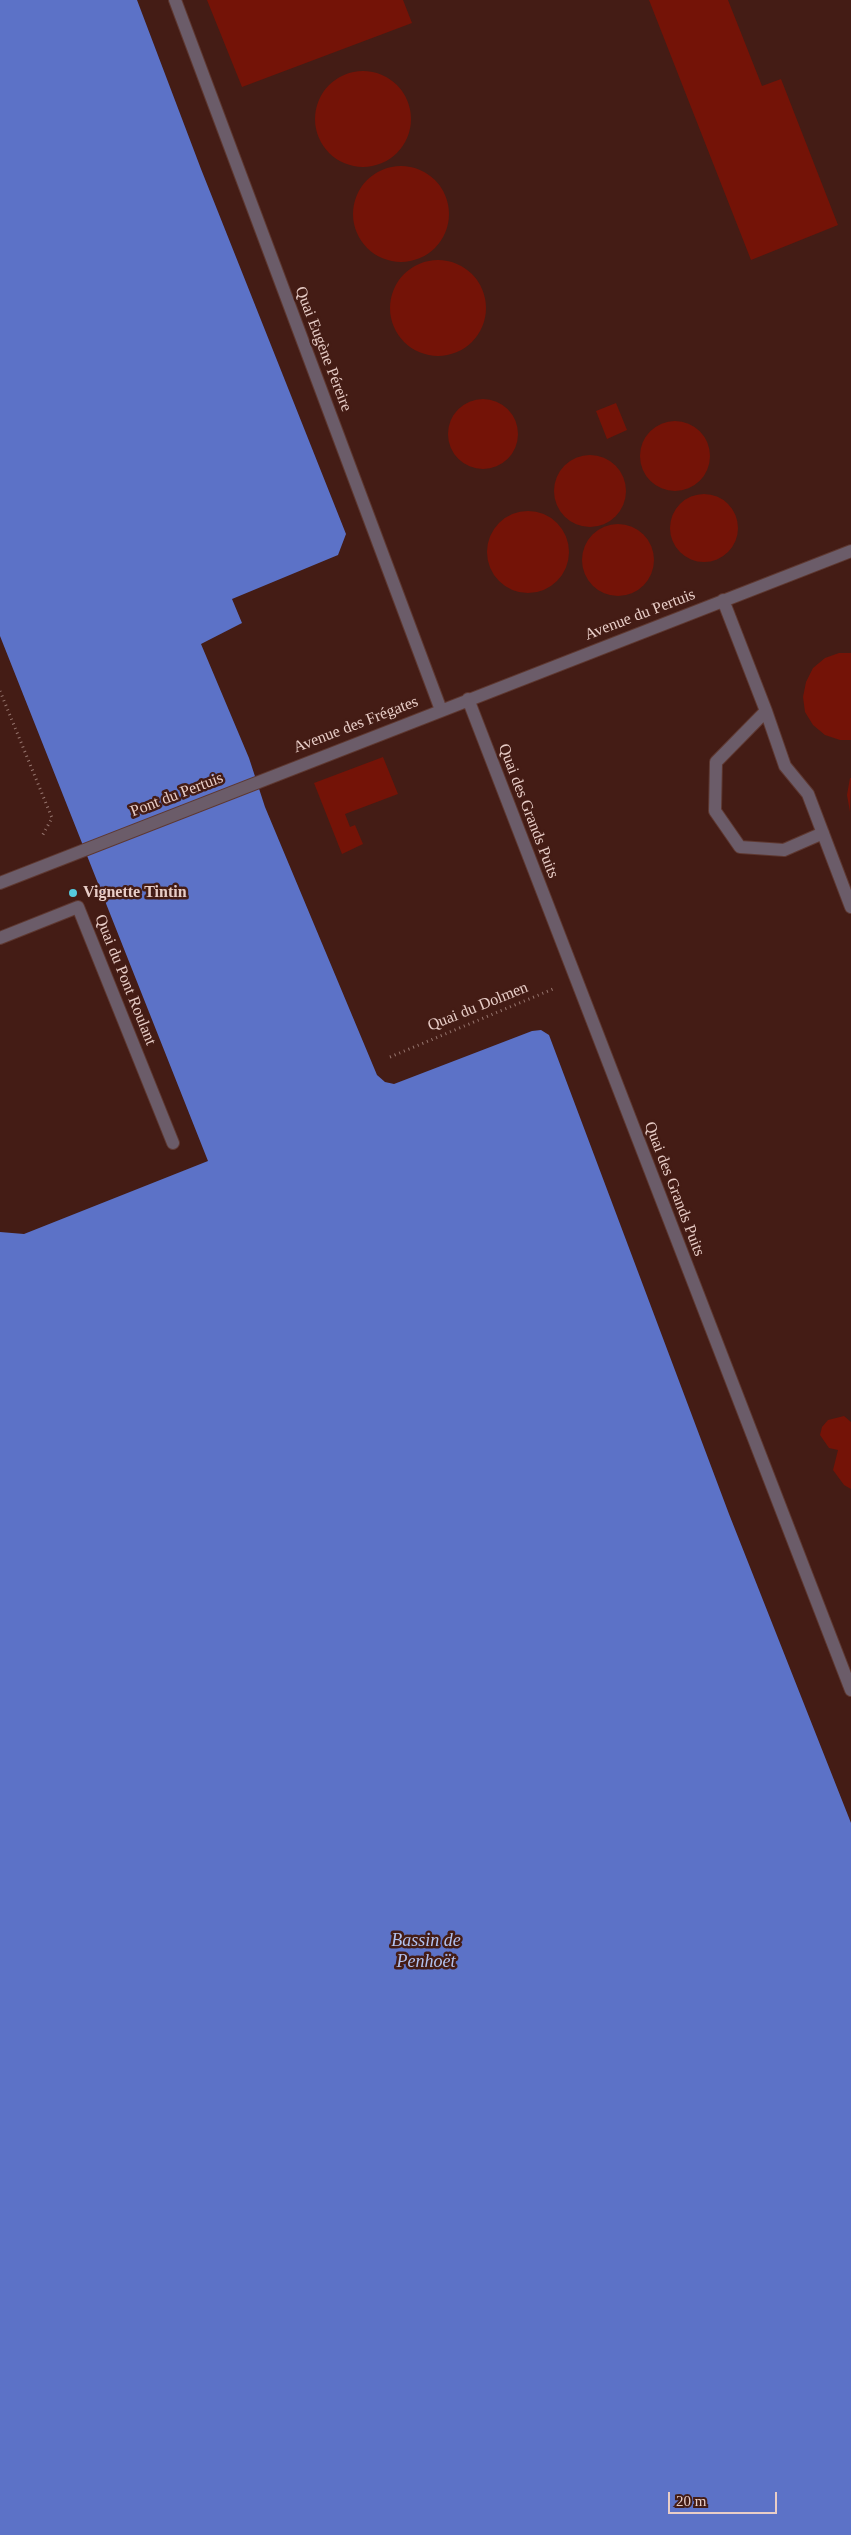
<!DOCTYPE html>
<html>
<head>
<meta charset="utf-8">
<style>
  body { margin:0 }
  #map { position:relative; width:851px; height:2535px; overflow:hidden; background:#441c15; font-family:"Times New Roman",serif }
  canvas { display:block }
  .scale { position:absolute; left:668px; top:2492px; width:109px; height:22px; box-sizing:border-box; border:2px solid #e8cdc7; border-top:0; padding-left:6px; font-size:15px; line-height:18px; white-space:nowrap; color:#e8cdc7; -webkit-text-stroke:4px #441c15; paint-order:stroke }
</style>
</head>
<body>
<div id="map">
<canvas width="851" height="2535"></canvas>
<div class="scale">20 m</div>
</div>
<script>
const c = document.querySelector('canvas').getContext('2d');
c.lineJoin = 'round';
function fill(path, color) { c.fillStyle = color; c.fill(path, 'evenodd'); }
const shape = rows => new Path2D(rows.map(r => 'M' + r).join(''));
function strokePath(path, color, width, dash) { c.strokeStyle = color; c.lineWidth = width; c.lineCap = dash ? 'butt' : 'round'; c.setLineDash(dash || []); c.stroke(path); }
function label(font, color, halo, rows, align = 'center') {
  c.font = font + ' "Times New Roman",serif'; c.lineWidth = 5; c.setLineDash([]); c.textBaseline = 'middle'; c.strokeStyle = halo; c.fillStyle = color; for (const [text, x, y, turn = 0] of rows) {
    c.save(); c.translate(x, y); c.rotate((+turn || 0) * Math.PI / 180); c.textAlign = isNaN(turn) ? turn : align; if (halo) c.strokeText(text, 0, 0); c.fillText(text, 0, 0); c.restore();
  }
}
fill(shape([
  [0,0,137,0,201,169,346,534,338,555,232,599,242,623,201,644,249,758,265,807,377,1075,385,1082,394,1084,532,1031,541,1030,549,1035,729,1514,851,1823,851,2535,0,2535,0,1232,24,1234,208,1161,0,636]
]), '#5c72c7');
fill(shape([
  [207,0,403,0,412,23,242,87],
  [649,0,728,0,762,86,781,79,838,225,751,260],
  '315 119a48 48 0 1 1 96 0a48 48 0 1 1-96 0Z',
  '353 214a48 48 0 1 1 96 0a48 48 0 1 1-96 0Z',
  '390 308a48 48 0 1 1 96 0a48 48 0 1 1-96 0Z',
  '448 434a35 35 0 1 1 70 0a35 35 0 1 1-70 0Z',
  [616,403,627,430,607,439,596,411],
  '640 456a35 35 0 1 1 70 0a35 35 0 1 1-70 0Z',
  '554 491a36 36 0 1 1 72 0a36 36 0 1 1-72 0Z',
  '670 528a34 34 0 1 1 68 0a34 34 0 1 1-68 0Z',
  '487 552a41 41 0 1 1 82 0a41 41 0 1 1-82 0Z',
  '582 560a36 36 0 1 1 72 0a36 36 0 1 1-72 0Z',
  [839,653,851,653,851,740,840,740,825,735,813,725,805,712,803,697,806,682,813,668,825,658],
  [383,757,398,794,345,814,350,827,355,825,363,844,342,854,314,783],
  [850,778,851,778,850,812,847,795],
  [844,1416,851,1422,851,1489,844,1485,833,1470,838,1450,829,1448,820,1435,822,1427,828,1420]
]), '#741307');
const minor = shape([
  [175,0,441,710],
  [723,600,766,711,785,766,808,794,851,907],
  [468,699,851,1690],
  [766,711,716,762,715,811,740,847,784,850,823,833],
  [0,883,851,551],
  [0,938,78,907,173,1143]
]);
strokePath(minor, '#5e3831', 14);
strokePath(shape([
  [0,691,52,818,41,838],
  [390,1057,553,989]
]), '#96756e', 3, [1, 4]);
strokePath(minor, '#6b5c69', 12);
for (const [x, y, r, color] of [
  [73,893,5,"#55cade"]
]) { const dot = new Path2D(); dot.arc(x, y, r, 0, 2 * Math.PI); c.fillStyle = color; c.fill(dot); strokePath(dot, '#441c15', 2); }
label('16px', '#e8cdc7', '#441c15', [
  ["Quai Eugène Péreire",323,349,69],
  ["Avenue du Pertuis",640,615,-21],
  ["Avenue des Frégates",356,725,-21],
  ["Pont du Pertuis",177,795,-21],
  ["Quai des Grands Puits",528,811,69],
  ["Quai du Pont Roulant",125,980,68],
  ["Quai du Dolmen",478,1007,-22],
  ["Quai des Grands Puits",674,1189,69]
]);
label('bold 16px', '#e8cdc7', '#441c15', [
  ["Vignette Tintin",83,893]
], 'left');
label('italic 18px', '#b2c1ee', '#441c15', [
  ["Bassin de",426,1941],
  ["Penhoët",426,1962]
]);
</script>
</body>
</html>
